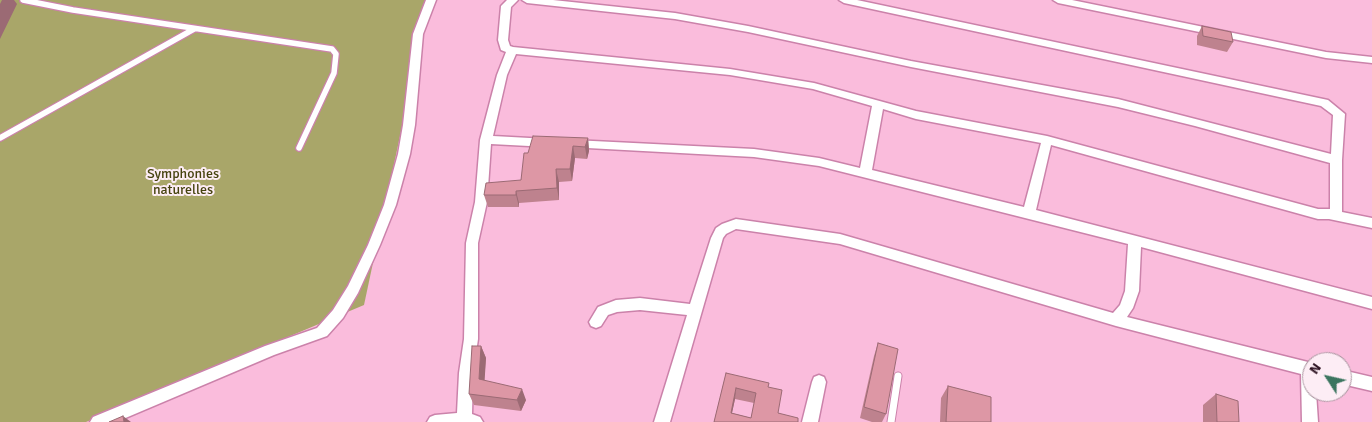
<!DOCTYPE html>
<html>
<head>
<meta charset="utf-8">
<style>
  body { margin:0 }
  #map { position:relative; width:1372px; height:422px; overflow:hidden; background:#fabcdc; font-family:Signika,sans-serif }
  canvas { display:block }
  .north { position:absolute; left:1302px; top:352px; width:50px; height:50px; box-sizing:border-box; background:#fdedf5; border:1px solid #a9949f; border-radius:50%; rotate:305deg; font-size:14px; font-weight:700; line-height:20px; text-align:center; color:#2a0f1f }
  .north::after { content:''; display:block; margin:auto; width:18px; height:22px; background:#3b755f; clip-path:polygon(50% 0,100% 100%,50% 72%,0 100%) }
</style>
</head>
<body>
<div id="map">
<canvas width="1372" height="422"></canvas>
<div class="north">N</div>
</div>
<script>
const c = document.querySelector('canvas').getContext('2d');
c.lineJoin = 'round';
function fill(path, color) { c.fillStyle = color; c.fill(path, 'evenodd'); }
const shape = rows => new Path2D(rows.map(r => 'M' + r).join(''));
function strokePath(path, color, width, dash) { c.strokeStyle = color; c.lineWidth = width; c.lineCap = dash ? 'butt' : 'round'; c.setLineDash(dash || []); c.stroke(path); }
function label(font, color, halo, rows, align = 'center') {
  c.font = font + ' Signika,sans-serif'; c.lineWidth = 4; c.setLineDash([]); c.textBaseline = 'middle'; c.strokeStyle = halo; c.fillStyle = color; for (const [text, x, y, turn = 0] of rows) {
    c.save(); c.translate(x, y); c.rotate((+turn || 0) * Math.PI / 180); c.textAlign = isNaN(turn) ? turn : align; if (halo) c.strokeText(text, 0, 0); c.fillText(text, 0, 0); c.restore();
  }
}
fill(shape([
  [0,0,429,0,364,305,86,422,0,422]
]), '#a9a669');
const serviceFar1 = shape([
  [23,0,73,10,332,49,336,54,334,73,299,148],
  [0,138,194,29]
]);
const service = shape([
  [891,422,898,376]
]);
const minor = shape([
  [426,0,436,0,423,34,415,125,410,154,396,205,380,245,358,293,343,318,327,336,274,355,116,422,90,422,93,417,265,346,317,328,333,310,348,286,368,245,384,205,398,154,403,125,413,34,426,0],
  [507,0,518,0,511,7,508,40,510,46,513,47,730,69,814,83,916,111,1047,136,1318,209,1330,209,1330,163,1195,126,1118,107,911,67,748,32,675,19,527,3,522,0,553,0,675,13,748,26,911,61,1118,99,1331,154,1333,115,1321,106,844,3,839,0,857,0,1328,100,1345,114,1342,160,1342,212,1372,218,1372,228,1329,219,1318,219,1051,145,1036,210,1372,297,1372,309,1141,247,1139,291,1133,308,1127,317,1312,363,1312,392,1316,392,1318,422,1302,422,1301,374,1116,326,840,244,736,229,726,234,723,238,670,422,654,422,687,315,640,310,617,312,608,315,601,326,596,328,591,326,589,322,598,307,616,300,640,298,690,304,711,238,716,228,722,224,736,219,840,234,1113,313,1120,305,1125,291,1128,244,819,166,754,157,569,147,567,144,573,140,754,149,819,158,860,168,872,106,813,89,730,75,516,54,507,75,493,136,548,139,554,143,548,147,491,144,487,202,478,243,478,339,473,373,472,414,480,417,483,422,427,422,430,417,435,415,457,413,459,373,464,339,466,243,475,202,480,140,497,75,506,52,501,50,498,40,501,6,507,0],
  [883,109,916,119,1041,143,1024,207,872,170,883,109],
  [1053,0,1072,0,1326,52,1372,57,1372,63,1326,58,1058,3,1053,0],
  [1342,370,1372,377,1372,391,1342,384,1342,370],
  [819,375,824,377,826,382,818,422,802,422,812,382,814,377,819,375]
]);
strokePath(serviceFar1, '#cb82aa', 8);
strokePath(service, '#cb82aa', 9);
strokePath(minor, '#cb82aa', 3);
strokePath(serviceFar1, '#fff', 5.5);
strokePath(service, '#fff', 7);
fill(minor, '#fff');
fill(shape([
  [1202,26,1233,42,1227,52,1197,45,1197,36],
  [588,138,589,151,587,159,575,158,572,181,559,182,559,200,519,203,519,207,488,207,484,195,521,180,528,153],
  [878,343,886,414,882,422,872,422,860,418,874,356],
  [481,346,486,358,484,380,526,400,521,411,474,405,469,394],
  [726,373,768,387,778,413,798,422,714,422],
  [735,399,754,403,751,418,732,413],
  [948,386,991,422,940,422,941,398],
  [1216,394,1239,422,1203,422,1203,405]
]), '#be828e');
fill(shape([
  [2,0,14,0,17,4,0,39,0,4],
  [588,138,589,151,587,159,585,147],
  [573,146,575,158,572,181,570,169],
  [556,169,559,182,559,200,557,188],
  [516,191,519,203,519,207,516,195],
  [481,346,486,358,484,390,479,379],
  [736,388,735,399,730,422,731,413],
  [522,389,526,400,521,411,517,400],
  [123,416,131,422,124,422]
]), '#9b6a74');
const building = shape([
  [1202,26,1231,32,1233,42,1203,36,1202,26],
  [533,136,588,138,585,147,573,146,570,169,556,169,557,188,516,191,516,195,484,195,486,183,521,180,524,153,528,153,533,136],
  [878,343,898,349,886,414,864,407,878,343],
  [472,346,481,346,479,379,522,389,517,400,469,394,472,346],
  [726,373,769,383,768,387,782,390,778,413,798,418,798,422,714,422,726,373],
  [736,388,756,393,751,418,731,413,736,388],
  [948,386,991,397,991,422,946,422,948,386],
  [1216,394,1238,401,1239,422,1217,422,1216,394],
  [123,416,124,422,109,422,123,416]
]);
fill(building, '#dd97a5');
strokePath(building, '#9b6a74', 1);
label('14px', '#46430f', '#fdedf5', [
  ["Symphonies",183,174],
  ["naturelles",183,190]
]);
</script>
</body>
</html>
